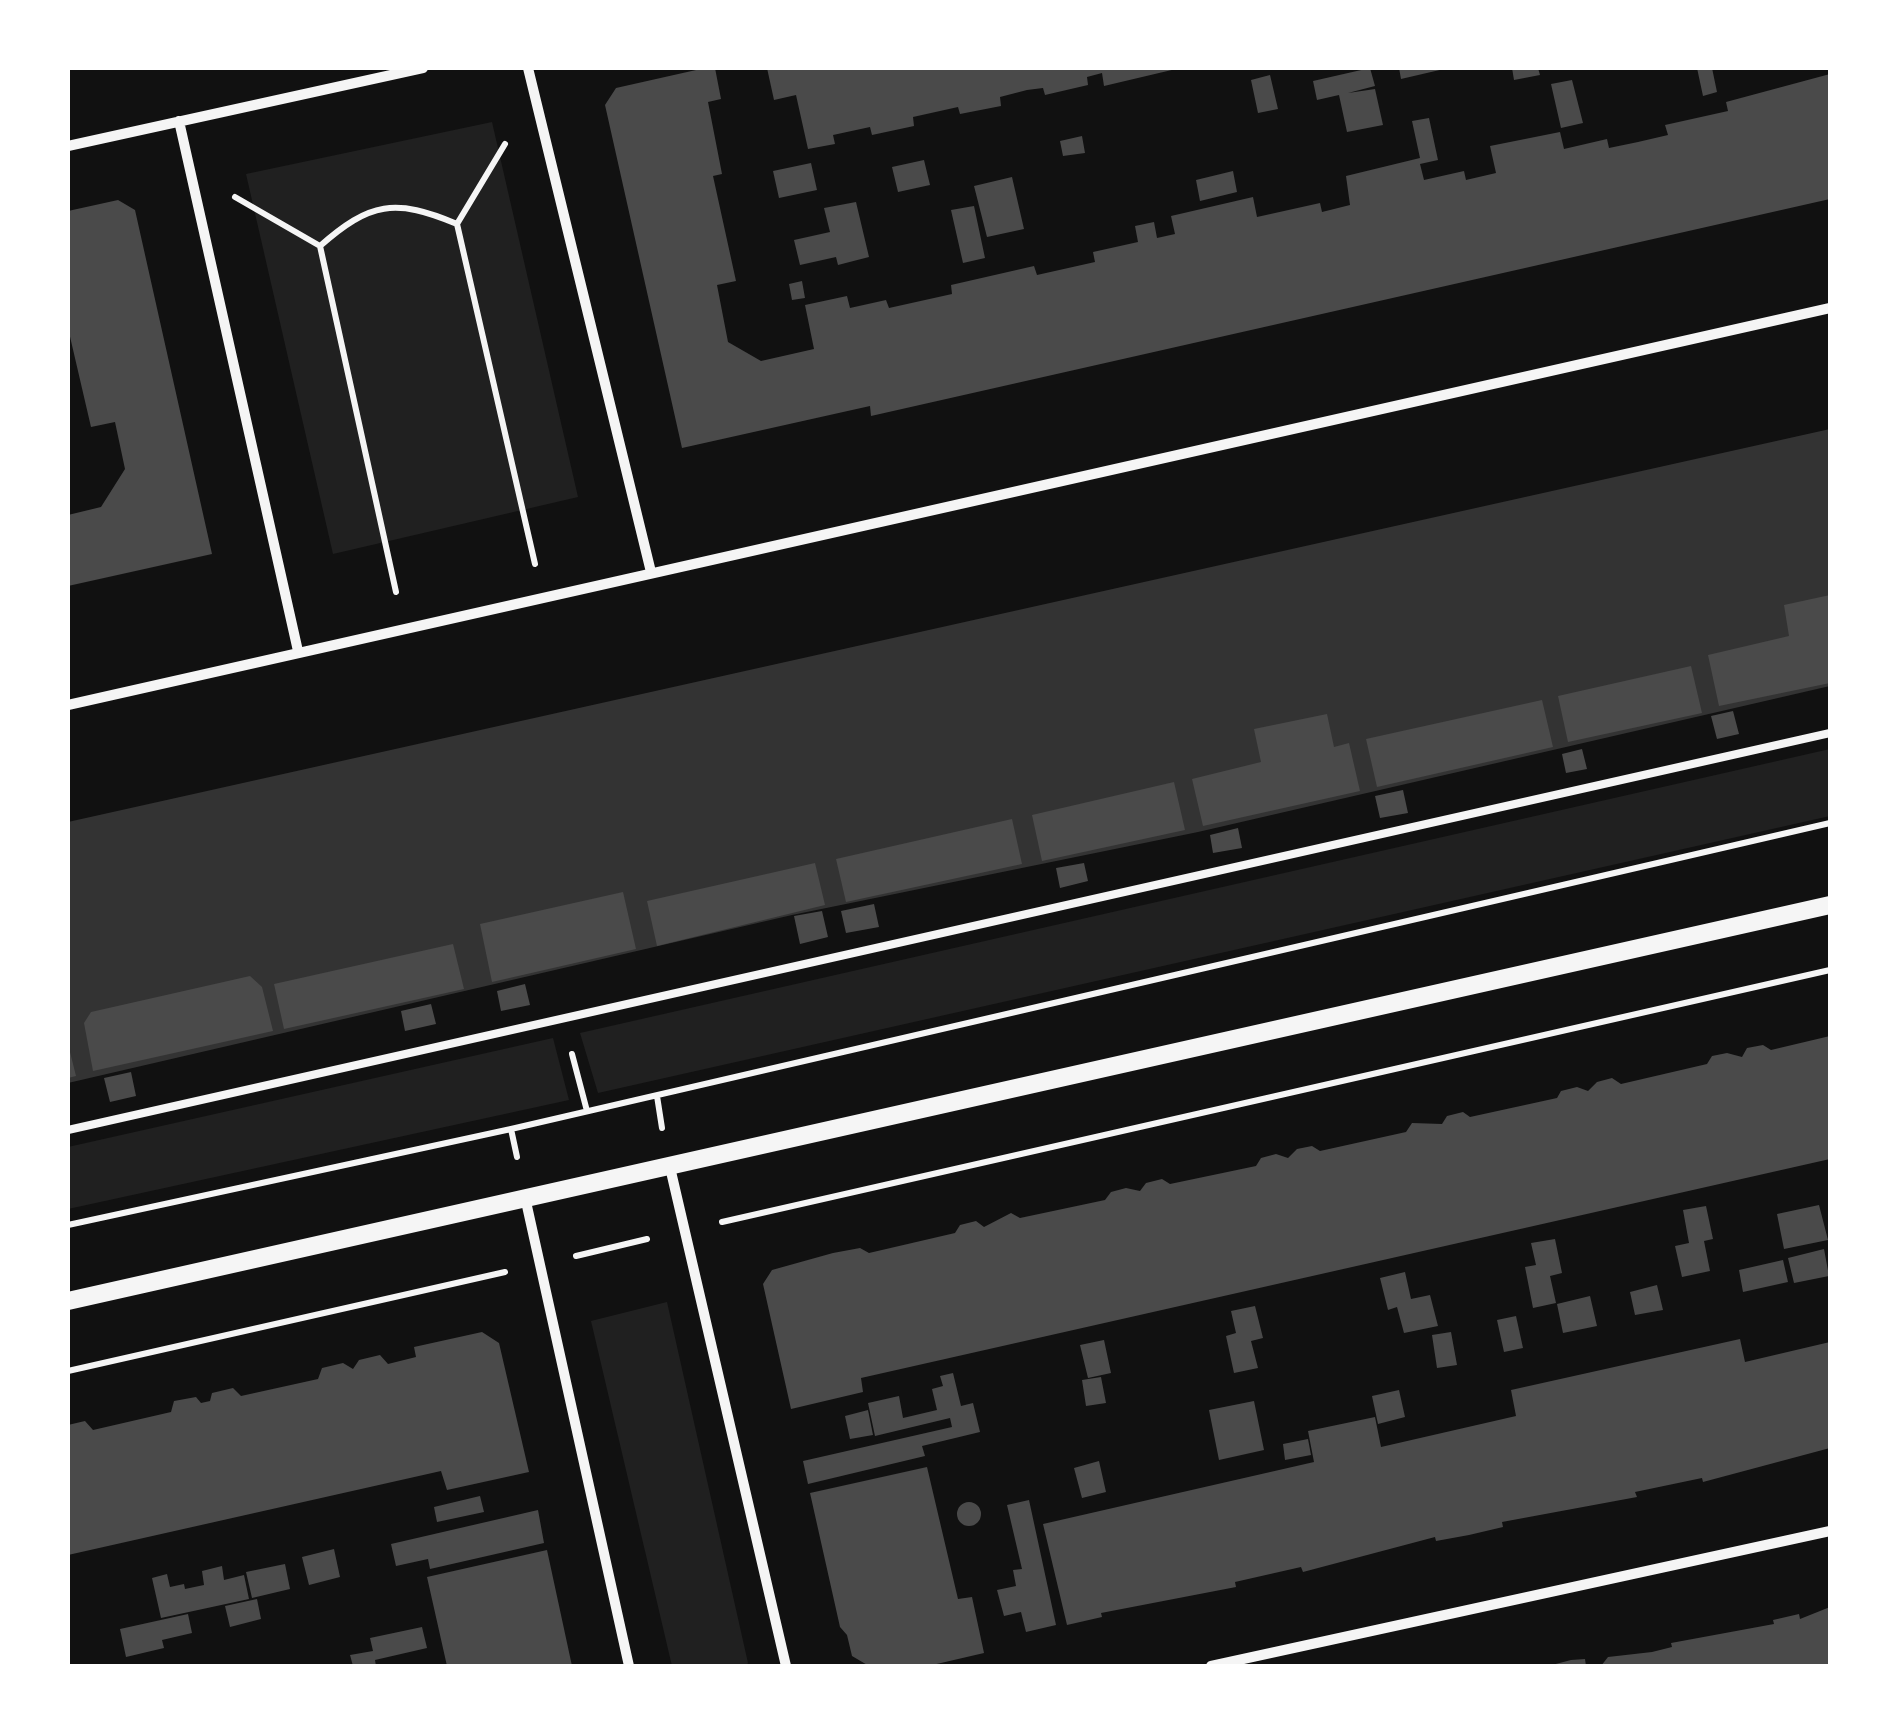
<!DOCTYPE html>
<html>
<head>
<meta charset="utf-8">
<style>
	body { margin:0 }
	#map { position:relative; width:1898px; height:1734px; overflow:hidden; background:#111; font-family:"DM Sans",sans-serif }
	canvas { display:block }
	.frame { position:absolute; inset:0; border:70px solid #fff; pointer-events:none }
</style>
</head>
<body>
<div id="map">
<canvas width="1898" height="1734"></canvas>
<div class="frame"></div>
</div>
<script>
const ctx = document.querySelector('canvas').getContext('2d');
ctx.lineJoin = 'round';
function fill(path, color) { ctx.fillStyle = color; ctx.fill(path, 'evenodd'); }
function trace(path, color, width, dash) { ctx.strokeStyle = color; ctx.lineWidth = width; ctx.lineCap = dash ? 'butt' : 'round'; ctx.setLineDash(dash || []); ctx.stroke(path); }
const green = new Path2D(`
	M492,122L578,497L333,554L246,174Z
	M1830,749V816L598,1093L580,1033Z
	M553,1038L569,1100L68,1209V1147Z
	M667,1302L748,1663L746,1666H672L591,1321Z`);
const water = new Path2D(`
	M1830,429V686L1198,832L792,915L68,1083V822Z`);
const building = new Path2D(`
	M705,68H715L721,99L708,102L722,174L713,176L736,281L717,285L728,342L761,361L814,349L805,305L847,296L850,308L886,300L889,308L952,294L951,285L1034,266L1037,275L1095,262L1093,252L1138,242L1135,226L1154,222L1157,238L1175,234L1171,216L1253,197L1257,217L1320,203L1322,212L1350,205L1346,176L1420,158L1412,121L1429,118L1438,160L1420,164L1424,180L1464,171L1466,180L1496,173L1490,146L1560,132L1564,149L1607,139L1609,148L1638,142L1668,135L1665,125L1728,111L1726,102L1830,74V199L871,416L870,406L682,448L605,105L616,88Z
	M767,68H1176V69L1104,86L1102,73L1087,77L1088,85L1045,95L1043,88L1027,90L1000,97L1001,106L960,114L958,107L913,117L914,126L872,135L870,127L833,135L835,144L808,149L796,95L774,100Z
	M1370,68L1375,86L1348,93L1375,89L1383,125L1347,132L1339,95L1317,100L1313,81Z
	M1399,68H1444V69L1401,79Z
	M1512,68H1538L1540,75L1514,80Z
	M1697,68H1712L1717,92L1703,96Z
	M1270,75L1278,109L1258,113L1251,80Z
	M1572,80L1583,123L1561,128L1551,84Z
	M1082,136L1085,153L1063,156L1060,141Z
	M924,160L930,185L898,192L892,167Z
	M811,163L817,190L779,198L773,171Z
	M1233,171L1237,192L1200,201L1196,180Z
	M1012,177L1024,229L987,237L974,186Z
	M118,200L135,210L212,554L68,586V515L101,507L125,469L115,422L91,427L68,328V211Z
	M856,202L869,257L838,265L836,257L800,265L794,240L830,232L824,208Z
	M974,206L985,258L963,263L951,210Z
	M802,281L805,298L792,300L789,284Z
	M1830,595V683L1719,706L1708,655L1789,636L1784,605Z
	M1691,666L1702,713L1568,742L1558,696Z
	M1542,700L1553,747L1377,787L1366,739Z
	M1733,711L1739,734L1717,739L1711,716Z
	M1327,714L1334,747L1349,743L1360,791L1203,826L1192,779L1261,762L1254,729Z
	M1582,749L1587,769L1566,773L1562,754Z
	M1174,782L1185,830L1042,861L1032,815Z
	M1403,790L1408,813L1380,818L1375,796Z
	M1012,819L1022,864L846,902L836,859Z
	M1238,828L1242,848L1213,853L1210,835Z
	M815,863L825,905L657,946L647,901Z
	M1084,863L1088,881L1060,888L1056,868Z
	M623,892L636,949L492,982L480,924Z
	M874,904L879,927L846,933L841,911Z
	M822,911L828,937L800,944L794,916Z
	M453,944L464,989L284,1029L274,984Z
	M250,976L262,987L273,1031L93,1071L84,1023L91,1012Z
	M525,984L530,1005L501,1011L497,991Z
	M431,1004L436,1024L405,1031L401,1011Z
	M1830,1036V1159L861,1378L863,1392L791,1409L763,1284L772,1270L833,1253L860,1248L869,1253L955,1233L960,1225L976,1221L984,1227L1011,1213L1020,1218L1105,1200L1111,1192L1126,1188L1140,1191L1146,1183L1162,1179L1170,1184L1256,1166L1261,1158L1276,1154L1288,1158L1297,1149L1312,1146L1320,1151L1406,1132L1412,1123L1442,1124L1447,1116L1463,1112L1470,1117L1557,1098L1561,1091L1577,1087L1588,1091L1597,1082L1612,1078L1621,1084L1707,1064L1712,1056L1727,1053L1742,1057L1747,1048L1763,1045L1771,1050Z
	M68,1044L76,1076L68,1078Z
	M131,1072L136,1096L110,1102L104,1078Z
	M1819,1205L1828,1240L1784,1249L1777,1214Z
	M1706,1206L1713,1239L1704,1241L1710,1271L1682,1277L1675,1246L1689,1243L1683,1210Z
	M1555,1239L1562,1273L1550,1276L1556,1303L1533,1308L1525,1267L1536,1265L1531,1243Z
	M1824,1249L1829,1276L1794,1283L1788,1258Z
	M1783,1260L1788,1282L1743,1292L1739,1270Z
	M1405,1272L1411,1299L1430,1295L1438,1326L1404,1333L1397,1307L1388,1310L1380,1278Z
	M1657,1285L1663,1310L1635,1315L1630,1292Z
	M1590,1296L1597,1326L1563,1333L1557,1304Z
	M1255,1306L1263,1338L1251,1341L1258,1368L1234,1373L1226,1336L1236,1333L1231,1311Z
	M1516,1316L1523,1348L1504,1352L1497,1320Z
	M482,1332L499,1343L529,1472L447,1490L441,1471L68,1555V1425L85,1421L93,1430L171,1412L174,1401L196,1397L201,1403L210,1401L212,1393L233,1388L241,1396L318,1379L322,1368L343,1363L353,1369L359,1360L380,1355L388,1364L416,1357L414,1347Z
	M1451,1332L1457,1365L1437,1368L1432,1335Z
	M1740,1339L1745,1362L1830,1342V1448L1703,1482L1702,1478L1635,1492L1637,1497L1502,1522L1503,1527L1469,1535L1436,1541L1435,1537L1303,1572L1301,1567L1235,1582L1236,1587L1101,1613L1102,1617L1067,1625L1043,1524L1314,1462L1308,1431L1375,1417L1381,1447L1516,1416L1511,1390Z
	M1104,1340L1111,1373L1088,1378L1080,1345Z
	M953,1373L961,1406L973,1403L980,1432L922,1446L925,1456L808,1484L803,1461L952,1427L950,1418L875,1436L868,1403L899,1396L903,1418L937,1410L932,1389L943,1386L940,1376Z
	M1101,1377L1106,1403L1086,1406L1082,1380Z
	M1399,1390L1405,1417L1378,1424L1372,1396Z
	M1254,1401L1264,1450L1219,1460L1209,1410Z
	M868,1410L873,1435L850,1439L845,1416Z
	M1308,1439L1311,1455L1285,1460L1283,1444Z
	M1099,1461L1106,1492L1082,1498L1074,1468Z
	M927,1467L958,1599L972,1597L984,1653L928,1666H869L852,1656L847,1635L840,1627L810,1493Z
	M480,1496L484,1512L437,1522L434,1507Z
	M1029,1500L1056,1625L1026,1632L1021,1612L1004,1616L997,1590L1016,1586L1013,1570L1022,1569L1007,1505Z
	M957 1514a12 12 0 1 1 24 0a12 12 0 1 1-24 0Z
	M538,1510L544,1543L430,1569L428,1559L396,1566L391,1544Z
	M334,1549L340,1577L309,1585L302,1557Z
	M547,1550L572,1666H447L427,1577Z
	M285,1564L290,1589L252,1598L246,1572Z
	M222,1566L224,1580L244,1575L249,1599L161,1618L152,1578L167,1574L170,1587L184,1584L185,1589L204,1585L202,1571Z
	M257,1599L261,1619L230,1627L225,1606Z
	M1830,1607V1666H1601L1608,1657L1652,1652L1672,1647L1671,1643L1774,1624L1773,1620L1799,1614L1800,1619Z
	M188,1614L192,1633L162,1640L164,1648L126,1657L120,1629Z
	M422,1627L427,1648L375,1660L376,1666H353L350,1655L373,1651L370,1638Z
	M1585,1659L1586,1666H1548L1571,1660Z`);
const path = new Path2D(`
	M505,144L457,224L535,564
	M235,197L320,246L396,592
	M320,246C370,202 395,198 457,224
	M572,1054L587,1111
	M657,1096L662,1128
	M511,1129L517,1157
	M722,1222L1830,970
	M68,1225L511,1129L1830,823
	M576,1256L647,1239
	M68,1371L505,1272`);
const service = new Path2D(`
	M68,1130L1830,733`);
const minor = new Path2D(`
	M528,68L651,572
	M179,121L298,651
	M68,146L423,68
	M68,705L1830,308
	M669,1163L786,1666
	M525,1197L629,1666
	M1211,1666L1830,1531`);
const tertiary = new Path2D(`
	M68,1301L1830,905`);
fill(green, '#202020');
fill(water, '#333');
fill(building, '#4a4a4a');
trace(path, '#f5f5f5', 6);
trace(service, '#f5f5f5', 8);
trace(minor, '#f5f5f5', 10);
trace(tertiary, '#f5f5f5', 18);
</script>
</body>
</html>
